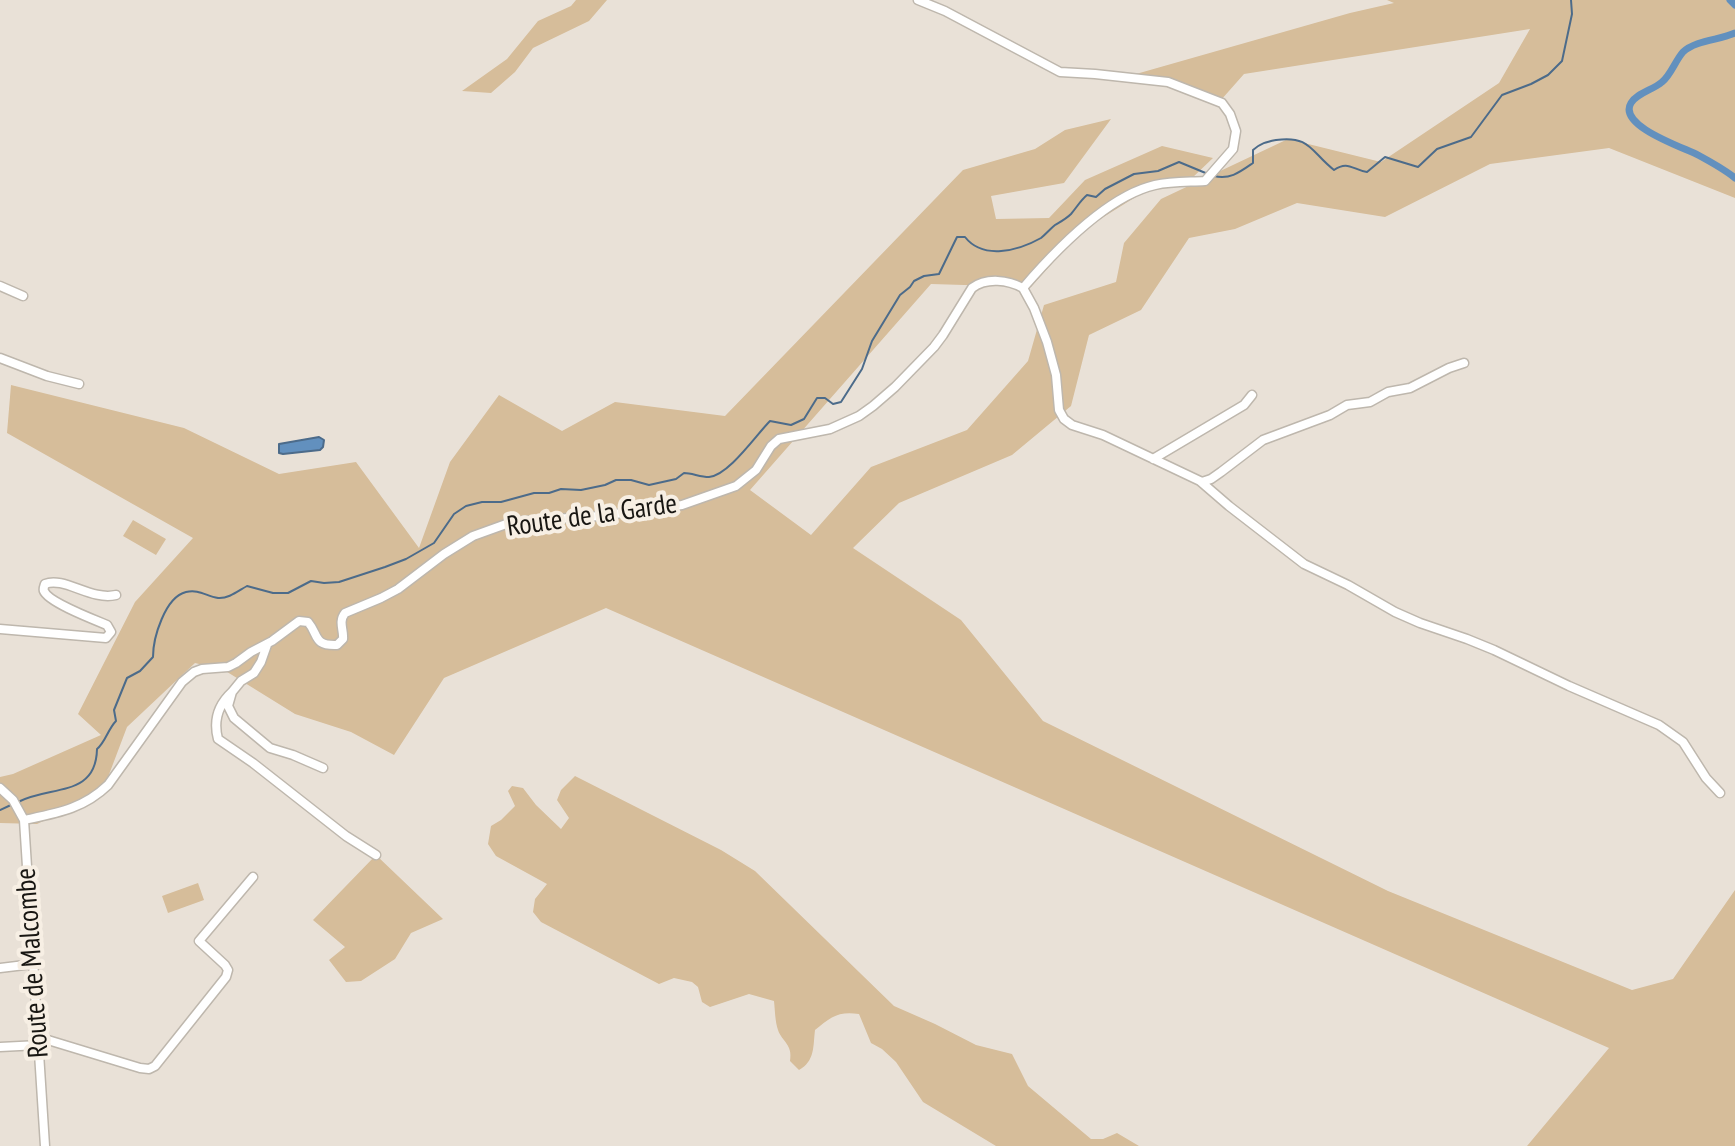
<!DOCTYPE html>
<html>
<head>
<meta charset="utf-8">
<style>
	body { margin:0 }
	canvas { display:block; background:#e9e1d7 }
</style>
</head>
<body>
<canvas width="1735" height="1146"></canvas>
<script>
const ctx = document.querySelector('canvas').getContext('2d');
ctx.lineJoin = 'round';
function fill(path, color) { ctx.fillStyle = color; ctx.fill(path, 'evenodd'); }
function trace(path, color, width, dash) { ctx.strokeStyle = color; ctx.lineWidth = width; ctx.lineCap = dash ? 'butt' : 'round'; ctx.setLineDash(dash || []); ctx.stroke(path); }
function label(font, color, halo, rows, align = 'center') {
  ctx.font = font + ' "PT Sans Narrow",sans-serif'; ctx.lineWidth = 8; ctx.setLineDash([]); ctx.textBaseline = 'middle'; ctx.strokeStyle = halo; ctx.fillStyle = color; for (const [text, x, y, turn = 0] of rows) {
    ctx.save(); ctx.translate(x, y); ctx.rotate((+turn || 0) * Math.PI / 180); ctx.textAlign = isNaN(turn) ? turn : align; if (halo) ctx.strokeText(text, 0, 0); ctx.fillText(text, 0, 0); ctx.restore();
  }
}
const green = new Path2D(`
	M576,0H607L589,21L533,48L515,72L491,93L462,91L507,59L538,21L571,6Z
	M1387,0H1735V198L1609,148L1490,164L1385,217L1297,203L1235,229L1189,238L1141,310L1089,335L1071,406L1012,455L899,503L853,548L961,620L1043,721L1388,891L1632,990L1673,979L1735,890V1146H1527L1609,1048L606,608L444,678L394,755L351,732L295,714L224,670L195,663L127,727L102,793L37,824L0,823V777L13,774L101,735L78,714L135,602L193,538L7,433L11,385L184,428L279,474L356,462L419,548L450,462L499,395L562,431L615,402L725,416L963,170L1035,149L1065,130L1111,119L1064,183L991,196L996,219L1049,218L1085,180L1162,146L1213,158L1191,179L1142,193L1081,231L1031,287L931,284L750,490L811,535L871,467L967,430L1028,361L1044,305L1116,282L1124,243L1161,199L1288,139L1381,162L1499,83L1530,29L1244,74L1221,100L1129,76L1350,13L1394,3Z
	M133,520L166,539L156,555L123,536Z
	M575,776L721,850L755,871L894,1006L935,1024L976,1045L1012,1054L1028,1086L1091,1139H1103L1117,1133L1139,1146H996L923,1102L896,1062L882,1049L871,1043L859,1014C838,1011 831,1017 815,1030C813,1047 815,1061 799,1070L790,1061C793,1044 782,1042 778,1030C775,1021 775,1010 774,1001L749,994L710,1007L702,1002L698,987L692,982L674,978L659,984L541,922L533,912L535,899L547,884L496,856L488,844L491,826L501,820L515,806L508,791L512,786L523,788L536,805L561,829L569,818L557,800L561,790Z
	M376,855L443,919L411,933L395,959L361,981L346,982L329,960L345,947L313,920Z
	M198,883L204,900L168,913L162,896Z`);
const water = new Path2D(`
	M319,437L324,440L323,447L320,450L283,454L279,453V444Z`);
const stream = new Path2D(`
	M1214,176C1230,180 1240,172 1253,163V150C1261,143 1266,142 1276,140C1310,135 1311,152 1334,170C1348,160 1353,170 1367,172L1385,157L1418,167L1437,149L1471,137L1502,95L1531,84L1548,75L1562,61L1572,14L1571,0
	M18,802C50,785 96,798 97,749C105,743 108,729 116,721L114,710L127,678L140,671L153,657C153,638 165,597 186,592C199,589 206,596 218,598C228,599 238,591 247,586L273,593H288L311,581L324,583L339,582L385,567L406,559L434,543L454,514L466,506L482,502H501L534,493H549L561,489L581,490L605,485L616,480H631L649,485L676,479L684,473C692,473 700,477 709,477C729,475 756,435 770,421L791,425L804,419L817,398H825L833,404L841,402L862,369L872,341L900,295L910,287L914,281L924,276L939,274L957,237H965C983,260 1018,251 1041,238C1046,234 1050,229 1055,225C1060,222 1066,219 1071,214C1077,207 1080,201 1087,195L1096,197L1105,189L1134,174L1158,171L1179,162L1208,174
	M0,810L13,804`);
const canal = new Path2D(`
	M1730,0L1735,5
	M1735,33C1720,40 1696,40 1683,52C1675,61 1671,75 1662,82C1653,90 1637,93 1631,103C1617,126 1685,148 1698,155C1711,162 1724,169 1735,178`);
const minor = new Path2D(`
	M918,0L945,11L1060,72L1095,74L1168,82L1222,103L1230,114L1236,131L1233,149L1205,181C1188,182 1172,181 1155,185C1107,196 1054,252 1023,288
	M0,286L23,296
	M1023,288L1034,308L1047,342L1056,375L1059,410L1064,419L1072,425L1103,435L1200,481L1229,506L1304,564L1348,585L1395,612L1420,623L1467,639L1494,650L1569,686L1659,725L1683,742L1706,778L1720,793
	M0,358L47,376L79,384
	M1153,459L1244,405L1252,395
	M1202,482L1211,479L1221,472L1263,440L1330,415L1347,405L1370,402L1388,392L1410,388L1449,368L1464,363
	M0,629L106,638L111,632L107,625C95,620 48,602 44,591C43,589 44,587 45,584C64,576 91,601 116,595
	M267,645L261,662L254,673L241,681L232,692L228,706L234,718L270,748L293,755L323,768
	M232,692C218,705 213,720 218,739L253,763L346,836L376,855
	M0,788L13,800L24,820L45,1146
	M24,820C57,813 83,809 108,785L182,682L194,672L202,669L228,667L236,663L251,652L272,641L299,621L308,622C319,635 313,646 337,645L343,639C344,630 338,622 345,613L381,598L398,589L444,554L473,536L509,523L523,521L600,516L682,505L736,486L756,470L771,446L779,439L830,429L859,416L873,406L895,387L934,347L943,335L972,288C987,277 1008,280 1023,288
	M0,968L33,964
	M38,1037L140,1068L149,1069L155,1066L226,977L228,970L225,965L199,941L253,877
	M0,1047L39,1045`);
const streetNames = [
	["Route de la Garde",592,516,-8],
	["Route de Malcombe",33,963,-94]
];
fill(green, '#d6bd9a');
fill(water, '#6290be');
trace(water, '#4c6b8a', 2);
trace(stream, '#4c6b8a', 2);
trace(canal, '#6290be', 7);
trace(minor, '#beb7ad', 11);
trace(minor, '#fff', 8);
label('28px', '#181612', '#f7efe4', streetNames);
</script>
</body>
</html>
